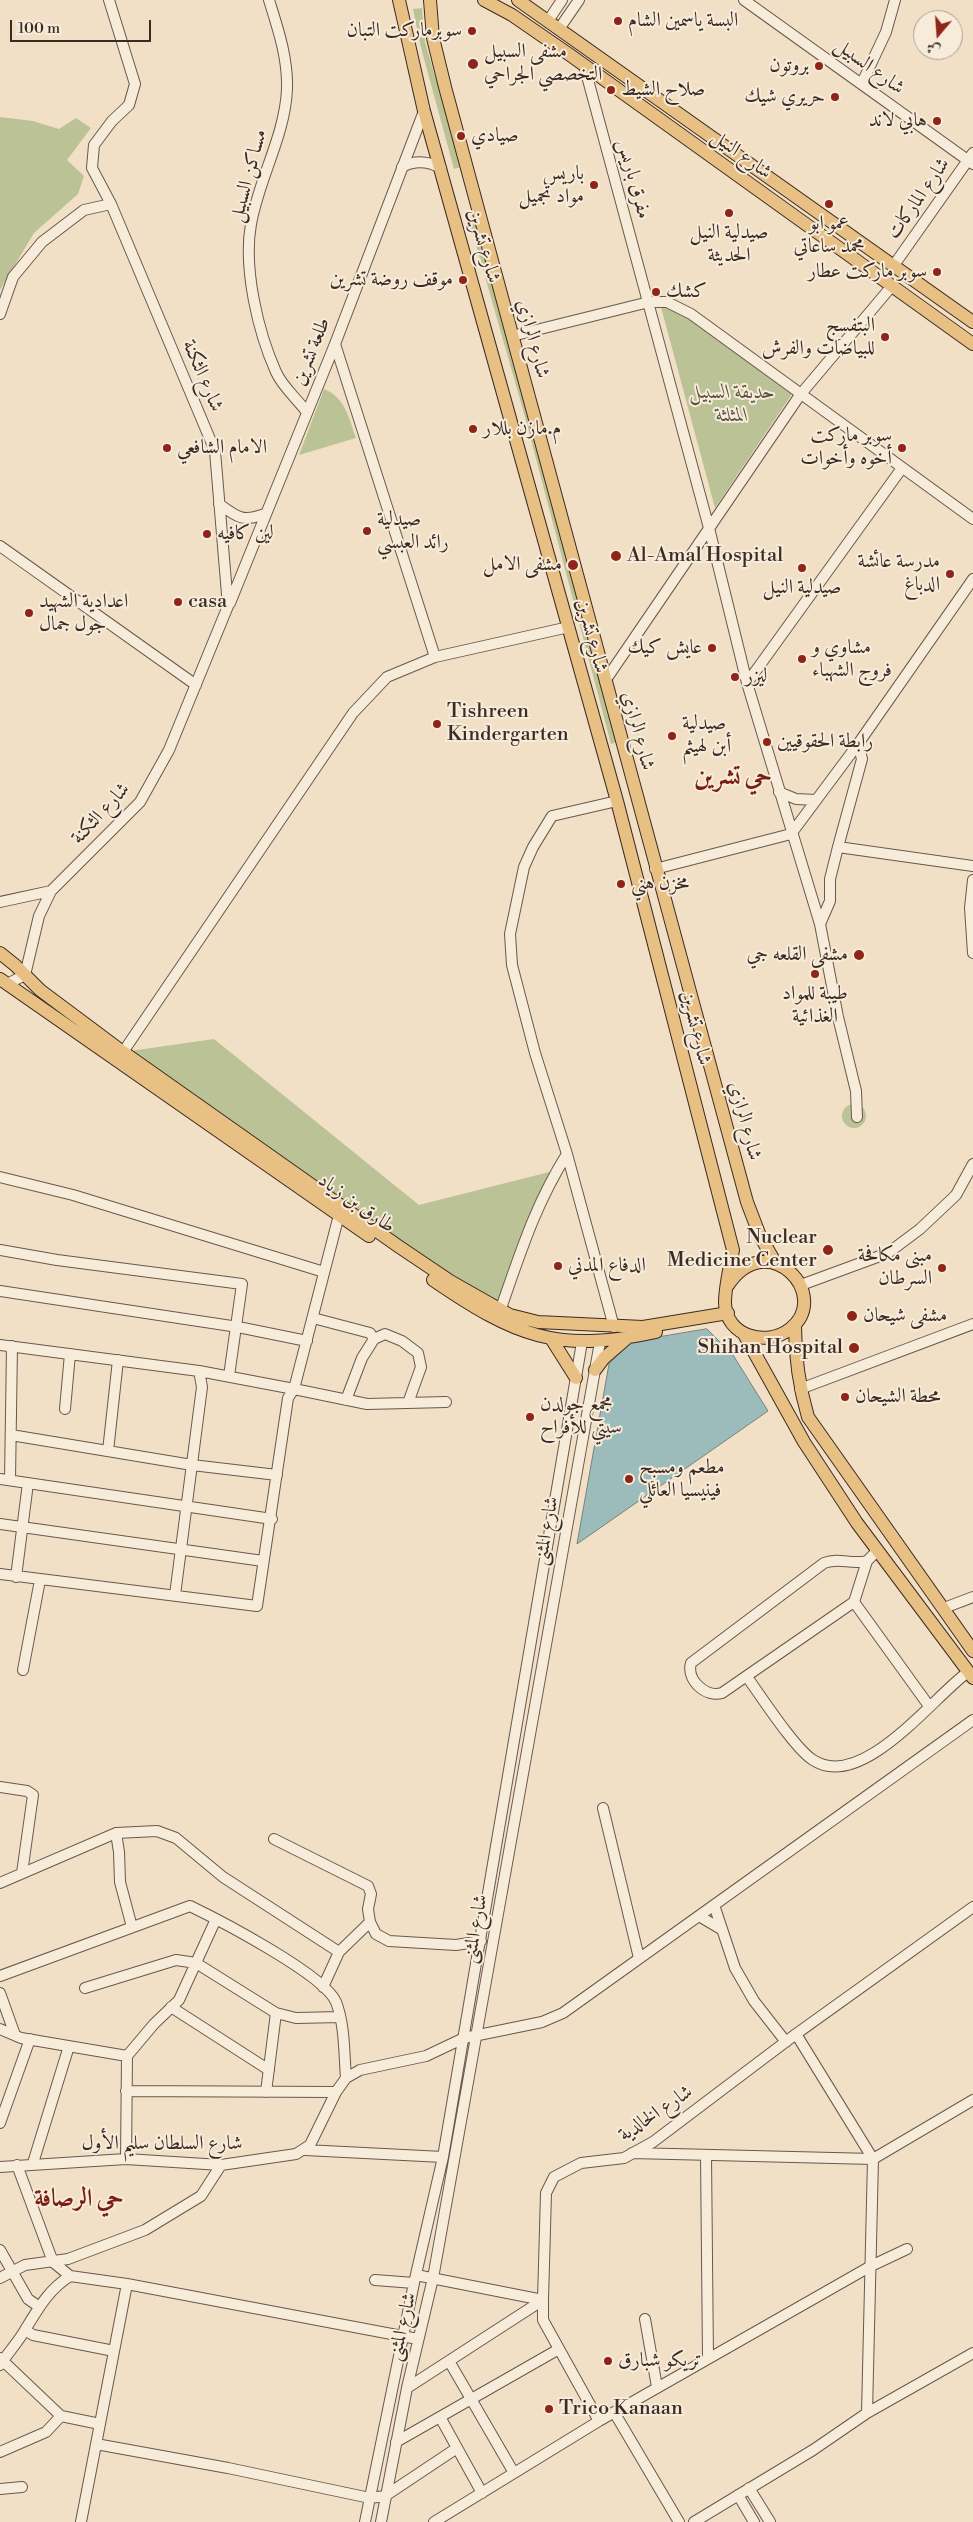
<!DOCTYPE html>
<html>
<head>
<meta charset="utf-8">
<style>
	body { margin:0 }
	#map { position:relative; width:973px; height:2522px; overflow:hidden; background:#f2e0c6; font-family:"Libre Bodoni",Amiri,serif }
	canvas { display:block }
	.north { position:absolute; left:913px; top:10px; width:50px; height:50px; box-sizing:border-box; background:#f7ebda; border:1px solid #ac9e91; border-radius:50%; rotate:198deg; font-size:14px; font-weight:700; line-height:20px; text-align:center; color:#3b2b24 }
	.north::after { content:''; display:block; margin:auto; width:18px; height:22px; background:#8f2418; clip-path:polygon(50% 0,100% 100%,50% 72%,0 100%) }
	.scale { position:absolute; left:10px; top:20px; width:141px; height:22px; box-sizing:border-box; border:2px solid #3b2b24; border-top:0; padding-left:6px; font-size:15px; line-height:18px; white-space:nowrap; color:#3b2b24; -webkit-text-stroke:4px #f7ebda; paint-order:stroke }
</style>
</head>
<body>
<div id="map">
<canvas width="973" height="2522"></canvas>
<div class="north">ش</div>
<div class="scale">100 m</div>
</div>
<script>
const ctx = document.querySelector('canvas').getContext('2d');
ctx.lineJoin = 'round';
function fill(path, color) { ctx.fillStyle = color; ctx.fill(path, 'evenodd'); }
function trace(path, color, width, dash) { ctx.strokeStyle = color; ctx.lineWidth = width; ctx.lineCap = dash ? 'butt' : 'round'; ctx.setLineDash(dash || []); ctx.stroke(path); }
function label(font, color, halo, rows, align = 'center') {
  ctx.font = font + ' "Libre Bodoni",Amiri,serif'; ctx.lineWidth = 4; ctx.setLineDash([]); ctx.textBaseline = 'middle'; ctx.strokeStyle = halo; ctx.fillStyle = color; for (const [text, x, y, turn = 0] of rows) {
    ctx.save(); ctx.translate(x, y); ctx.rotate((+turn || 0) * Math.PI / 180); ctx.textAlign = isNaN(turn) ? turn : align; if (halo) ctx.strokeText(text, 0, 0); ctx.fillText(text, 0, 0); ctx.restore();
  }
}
const green = new Path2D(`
	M422,8L425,42L461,167L454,169L420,44L413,9Z
	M0,117L33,121L59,129L76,118L91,128L67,160L84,176L78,194L34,233L0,290Z
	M475,222L617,742L611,744L525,417L470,224Z
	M658,296L792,394L715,508Z
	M324,389C345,397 349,418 356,438L299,455Z
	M214,1039L419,1205L561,1169L500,1311L123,1052Z
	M842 1116a12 12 0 1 1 24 0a12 12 0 1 1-24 0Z`);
const water = new Path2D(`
	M707,1329L733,1355L768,1411L577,1544L609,1364L630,1342Z`);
const minor = new Path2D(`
	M269,0C278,29 288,58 287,89C285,136 259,178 251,224C243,268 258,332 276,372C282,386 297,399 306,411
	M744,0L973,164
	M548,21L562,0
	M559,29L579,0
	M584,65L709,528L747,683L820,924L838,1017L856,1091L857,1117
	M862,83L886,32L895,0
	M402,167C415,160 428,161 441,168
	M894,265L973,153
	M0,314L13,277L42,242L84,210L111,204
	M512,336L649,302H667L691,314L973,519
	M335,344L435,657
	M219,504C238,518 243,522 265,514
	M0,546L196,685
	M230,603L335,344L424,111
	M605,681L800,395L891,287
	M747,683L902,468
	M779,792L796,799L816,800
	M838,847L973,866
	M655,869L791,834L858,744L973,579
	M973,880L970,908L973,953
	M0,902L51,891
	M820,924L830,901V879L838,847L862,759L858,744
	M7,984L25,975L39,916L51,891L140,802L169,750L228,606L215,451L111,204L92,168L94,145L112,121L129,105L135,84L109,0
	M123,1052L353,713L387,677L435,657L569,627
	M567,1154L614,1327
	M0,1177L73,1195L324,1272
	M339,1215L294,1389L367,1404L446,1402
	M0,1250L57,1260L242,1284L229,1376
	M801,1285L888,1253L920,1229L956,1195L973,1164
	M0,1291L238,1327L307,1341
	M500,1311C520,1254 535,1205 567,1154L535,1053L512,965L510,934L524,867L533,847L552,816L617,801
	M313,1318L370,1333L374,1339
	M0,1345L199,1371L202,1387L175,1595
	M800,1389L973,1324
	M346,1400L362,1358L374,1339L385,1334L402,1341L418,1353L421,1367L408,1403
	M65,1409L70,1354
	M11,1435L192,1465L277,1475
	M108,1451L118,1360
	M0,1479L272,1519
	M10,1480L12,1346
	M0,1524L263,1561
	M867,1561C850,1565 840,1557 824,1563L691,1663C686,1680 706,1698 722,1693L848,1606L854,1602L867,1561L877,1551
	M0,1574L257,1606L288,1398L294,1389L199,1371
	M16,1577L28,1483
	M854,1602L929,1706
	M944,1608L973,1597
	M23,1670L40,1580
	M747,1677C761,1696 795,1749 813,1760C862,1792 933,1697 968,1672
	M0,1787L27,1791L33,1795L22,1873
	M603,1808L639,1958
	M116,1833L119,1852L120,1882L132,1927
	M274,1839L368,1886L371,1894L368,1909L370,1922L376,1934L389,1941L456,1945L481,1941
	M0,1883L116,1833L157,1831L176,1838L223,1877L339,1952
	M714,1905L735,1968L754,2001L786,2042
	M699,1916L721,1929
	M0,1976L190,1906C219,1920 325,1975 336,2002C345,2025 344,2054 346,2078
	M323,1987L339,1952L370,1922
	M85,1988L176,1960L196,1963L276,2013L296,2018L340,2017
	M0,1993L15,2035
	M171,2007L269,2070
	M0,2029L21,2038L127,2056L126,2159
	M796,2034L873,2159L867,2413
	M127,2056L154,2024L179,2000L216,1919
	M126,2091L336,2092
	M266,2092L276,2013
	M0,2123L30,2039
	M305,2150L443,2157
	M632,2153L873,2159L973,2100
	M706,2155L708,2359
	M33,2163L69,2046
	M17,2165L53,2262L70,2276
	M0,2167L126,2159L221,2165L296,2154L310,2145L336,2092L346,2078L360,2070L426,2056L464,2038L542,2022L563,2013L973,1720
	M0,2250L28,2299L38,2306
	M416,2275L543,2300L546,2193L554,2177L581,2163L624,2158L653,2142L796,2034L973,1907
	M0,2278L25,2265L68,2259L145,2230L201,2196L221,2165
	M375,2280L414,2283
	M543,2300V2320L599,2421
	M645,2319L657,2387
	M25,2330L33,2335L114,2351
	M0,2358L61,2416L100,2424
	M449,2361L514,2473
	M0,2365C8,2353 18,2342 25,2330C38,2309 48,2290 70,2276L127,2284L418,2339
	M407,2388L543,2300
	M614,2412L679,2522
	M440,2417L482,2493
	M396,2442L559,2349
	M96,2444L228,2468L370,2498L385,2496L457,2448
	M0,2452L46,2432L61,2416
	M749,2488L770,2522
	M0,2489L22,2487
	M738,2495L754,2522
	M81,2522L127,2284
	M365,2522L414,2283L443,2157L582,1342
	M381,2522L407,2388L433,2278L600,1342
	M434,2522L599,2421L871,2266L907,2249
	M694,2522L813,2450L867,2413L973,2353`);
const major = new Path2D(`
	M399,0L424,111L617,801L733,1250C730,1267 725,1286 725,1303C726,1337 767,1347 790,1329C833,1296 768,1225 728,1285
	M430,0L433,38L445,87L747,1202L760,1236L775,1262
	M484,0L512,15L570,55L973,344
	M518,0L973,322
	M0,953L15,965L40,990L123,1052L398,1246L450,1281L510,1315L538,1322L643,1327L728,1313
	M0,979L369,1236
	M433,1280C515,1336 557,1354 656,1332
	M795,1326C795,1358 799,1386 808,1417L973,1651
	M744,1334L804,1442L857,1523L973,1678
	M552,1340L576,1378
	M595,1370L604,1358L626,1339`);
const markers = [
	[618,21,5,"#8f2418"],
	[472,31,5,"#8f2418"],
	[473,64,6,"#8f2418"],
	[819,66,5,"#8f2418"],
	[611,90,5,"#8f2418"],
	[835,97,5,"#8f2418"],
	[937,121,5,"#8f2418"],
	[461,136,5,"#8f2418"],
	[594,185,5,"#8f2418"],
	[829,204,5,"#8f2418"],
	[729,213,5,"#8f2418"],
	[937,272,5,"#8f2418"],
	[463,280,5,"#8f2418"],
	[656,292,5,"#8f2418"],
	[885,337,5,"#8f2418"],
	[473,429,5,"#8f2418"],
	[167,448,5,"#8f2418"],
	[902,448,5,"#8f2418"],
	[367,531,5,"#8f2418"],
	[207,534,5,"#8f2418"],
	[616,556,6,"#8f2418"],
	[573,565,6,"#8f2418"],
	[802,568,5,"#8f2418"],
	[950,574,5,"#8f2418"],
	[178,602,5,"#8f2418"],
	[29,613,5,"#8f2418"],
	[712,648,5,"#8f2418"],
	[802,659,5,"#8f2418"],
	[735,677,5,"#8f2418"],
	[437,724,5,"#8f2418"],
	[672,736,5,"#8f2418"],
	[767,742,5,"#8f2418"],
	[621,884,5,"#8f2418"],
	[859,955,6,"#8f2418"],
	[815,974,5,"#8f2418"],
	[828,1250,6,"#8f2418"],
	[558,1266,5,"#8f2418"],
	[942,1268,5,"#8f2418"],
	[852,1316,6,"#8f2418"],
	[854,1348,6,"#8f2418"],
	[845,1397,5,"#8f2418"],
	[530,1417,5,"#8f2418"],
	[629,1479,5,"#8f2418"],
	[608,2361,5,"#8f2418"],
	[549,2409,5,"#8f2418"]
];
const poiNames = [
	["البسة ياسمين الشام",628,21],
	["سوبرماركت التبان",462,31,"right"],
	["مشفى السبيل",484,52],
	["التخصصي الجراحي",484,75],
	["بروتون",809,66,"right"],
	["صلاح الشيط",621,90],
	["حريري شيك",825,97,"right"],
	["هابي لاند",927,121,"right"],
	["صيادي",471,136],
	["باريس",584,174,"right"],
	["مواد تجميل",584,197,"right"],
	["عمو ابو",829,224,"center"],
	["محمد ساعاتي",829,247,"center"],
	["صيدلية النيل",729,233,"center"],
	["الحديثة",729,256,"center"],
	["سوبر ماركت عطار",927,272,"right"],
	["موقف روضة تشرين",453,280,"right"],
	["كشك",666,292],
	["البتفسج",875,326,"right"],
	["للبياضات والفرش",875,349,"right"],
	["م.مازن بللار",483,429],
	["سوبر ماركت",892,436,"right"],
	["أخوه وأخوات",892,459,"right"],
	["الامام الشافعي",177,448],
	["صيدلية",377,520],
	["رائد العبسي",377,543],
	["لين كافيه",217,534],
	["Al-Amal Hospital",627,556],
	["مدرسة عائشة",940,562,"right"],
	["الدباغ",940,585,"right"],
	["مشفى الامل",562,565,"right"],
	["صيدلية النيل",802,588,"center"],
	["اعدادية الشهيد",39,602],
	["جول جمال",39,625],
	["casa",188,602],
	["عايش كيك",702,648,"right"],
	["مشاوي و",812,648],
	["فروج الشهباء",812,671],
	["ليزر",745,677],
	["Tishreen",447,712],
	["Kindergarten",447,735],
	["صيدلية",682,724],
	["أبن لهيثم",682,747],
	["رابطة الحقوقيين",777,742],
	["مخزن هني",631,884],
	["مشفى القلعه جي",848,955,"right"],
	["طيبة للمواد",815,994,"center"],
	["الغذائية",815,1017,"center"],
	["Nuclear",817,1238,"right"],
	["Medicine Center",817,1261,"right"],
	["مبنى مكافحة",932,1256,"right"],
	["السرطان",932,1279,"right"],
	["الدفاع المدني",568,1266],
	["مشفى شيحان",863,1316],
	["Shihan Hospital",843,1348,"right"],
	["محطة الشيحان",855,1397],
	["مجمع جولدن",540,1405],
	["سيتي للأفراح",540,1428],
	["مطعم ومسبح",639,1468],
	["فينيسيا العائلي",639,1491],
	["تريكو شبارق",618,2361],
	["Trico Kanaan",559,2409]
];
const streetNames = [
	["شارع السبيل",869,67,36],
	["شارع النيل",741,155,36],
	["مساكن السبيل",249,176,-75],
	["مفرق باريس",633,179,75],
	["شارع الماركات",919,199,-55],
	["شارع تشرين",483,246,74],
	["شارع الرازي",532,339,75],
	["طلعة تشرين",312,352,-68],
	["شارع الثكنة",202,376,67],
	["شارع تشرين",591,636,75],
	["شارع الرازي",637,731,75],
	["شارع الثكنة",101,814,-47],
	["شارع تشرين",695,1028,76],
	["شارع الرازي",744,1121,75],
	["طارق بن زياد",356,1204,35],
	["شارع المثنى",547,1531,-80],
	["شارع المثنى",476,1929,-80],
	["شارع الخالدية",656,2114,-34],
	["شارع السلطان سليم الأول",162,2144],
	["شارع المثنى",403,2327,-77]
];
const parkNames = [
	["حديقة السبيل",732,393],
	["المثلثة",732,416]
];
const districtNames = [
	["حي تشرين",733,778],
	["حي الرصافة",79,2200]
];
fill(green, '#bac296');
fill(water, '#9cbcbb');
trace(water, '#75827f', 1);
trace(minor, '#69584c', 12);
trace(major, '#3b2b24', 14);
trace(minor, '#f7ebda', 10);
trace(major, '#e9c083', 12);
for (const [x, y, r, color] of markers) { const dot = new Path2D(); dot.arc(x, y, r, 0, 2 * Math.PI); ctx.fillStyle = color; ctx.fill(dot); trace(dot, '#f7ebda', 2); }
label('20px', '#3b2b24', '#f7ebda', poiNames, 'left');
label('20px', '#3b2b24', '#f7ebda', streetNames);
label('italic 20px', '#5b5140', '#f7ebda', parkNames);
label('bold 25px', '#7a1f14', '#f7ebda', districtNames);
</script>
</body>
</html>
